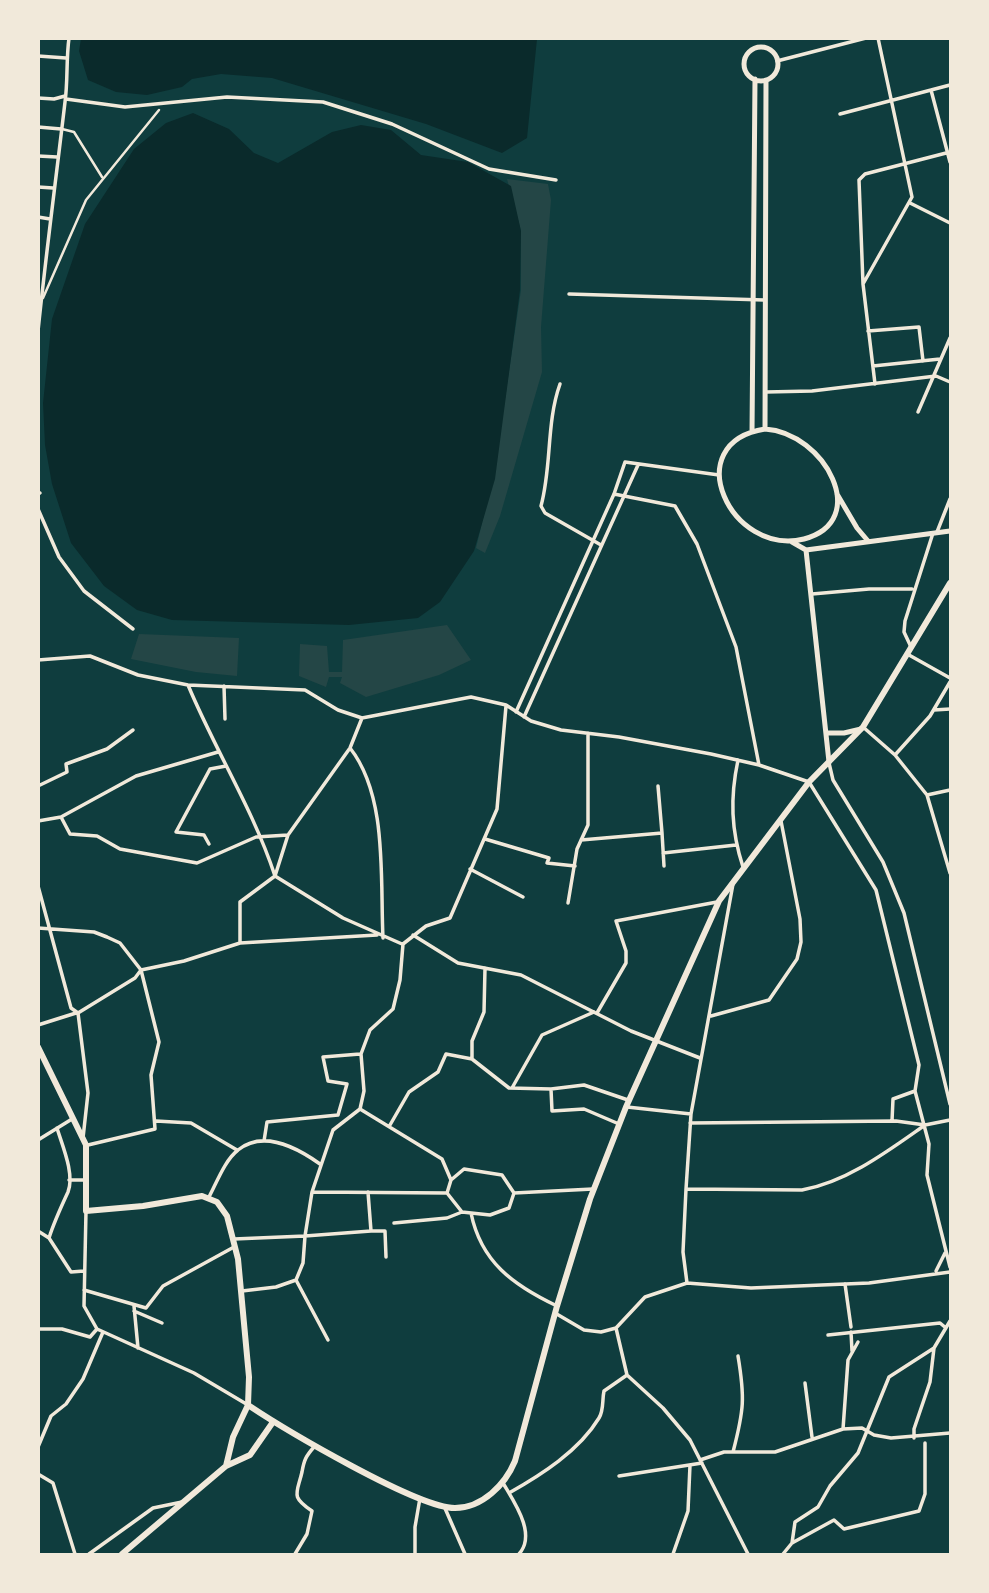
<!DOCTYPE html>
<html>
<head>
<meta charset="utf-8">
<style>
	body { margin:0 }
	#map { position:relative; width:989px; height:1593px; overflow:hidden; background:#0f3d3e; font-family:Cabin,sans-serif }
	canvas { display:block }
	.frame { position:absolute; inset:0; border:40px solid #f1e9da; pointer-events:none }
</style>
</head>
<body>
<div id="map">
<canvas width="989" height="1593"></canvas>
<div class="frame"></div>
</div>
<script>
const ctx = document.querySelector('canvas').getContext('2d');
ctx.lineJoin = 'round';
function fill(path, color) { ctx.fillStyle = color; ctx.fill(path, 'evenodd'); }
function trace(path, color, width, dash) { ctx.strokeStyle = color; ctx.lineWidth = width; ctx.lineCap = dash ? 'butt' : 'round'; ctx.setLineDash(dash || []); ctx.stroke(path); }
const green = new Path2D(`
	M507,179L548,184L551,200L541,327L542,372L500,516L485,553L476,548L494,473L521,290V231Z
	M447,625L471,660L439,675L366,697L340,683L342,677H329L326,687L299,676L300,644L327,646L329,672H342L343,640Z
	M139,634L239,638L237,676L196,672L131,659Z`);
const water = new Path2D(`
	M81,39H537L527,138L502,153L426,124L272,78L221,74L192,79L182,87L147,95L116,92L88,80L79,51Z
	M193,113L229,129L254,153L278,163L332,132L361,125L391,130L421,155L468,162L511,186L521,231L520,290L495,479L474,551L440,602L418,618L349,625L172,620L137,610L104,586L71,543L52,484L45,445L43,403L52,319L85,224L134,149L166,123Z`);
const pedestrian = new Path2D(`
	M62,129L74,132L102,177
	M43,298L86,200L159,110`);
const minor = new Path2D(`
	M38,56L66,58
	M777,61L866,38
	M931,90L950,162
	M38,98L54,99L65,96
	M66,99L125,107L227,97L323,102L392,124L489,169L556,180
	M840,114L950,85
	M38,127L61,129
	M38,156L57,157
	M38,187L53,188
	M910,203L950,223
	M38,217L50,219
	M863,284L912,197L878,38
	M569,294L764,300
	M38,331C46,254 56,179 65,102C68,81 66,60 69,38
	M868,331L919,327L923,361
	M873,366L940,359
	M560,384C546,423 552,466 541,506L545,513L601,545
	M875,384L863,284L859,180L865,174L950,152
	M766,392L812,391L936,376L950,382
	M918,412L950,338
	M38,494L40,493
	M614,494L675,506L697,544L736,647L759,765
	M38,509L59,557L84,591L133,629
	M937,532L950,499
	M812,594L869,589H912
	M911,647L904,632L905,621L933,533
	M909,655L950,678
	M38,660L90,656L138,675L188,685L305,690L338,710L362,718L471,697L506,705L531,721L561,730L619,737L711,754L759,765L809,782L876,890L919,1065L915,1091L929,1144L927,1175L950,1267
	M188,685C215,750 253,809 275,876L240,902V943
	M224,686L225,719
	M934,710L950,709
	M516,712L614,494L625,462L719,475
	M524,717L638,465
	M362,718L350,748L288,835L275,876L343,918L402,944
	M863,727L895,755L927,795L950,873
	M350,748C388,796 380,879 383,938
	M895,755L930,716L950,682
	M738,760C730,798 731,830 743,867
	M829,763L833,780L883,862L904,913L950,1104
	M38,786L67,772L66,764L107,749L133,730
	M658,786L662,833
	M927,795L950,790
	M61,817L70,834L97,836L120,849L197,863L256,837L288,835
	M38,821L61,817L136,776L218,752
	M485,839L549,858L547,863L575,866
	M581,840L662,833L664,866
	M209,844L204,835L176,832L210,769L226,766
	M663,853L736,845
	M470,869L523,897
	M733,884L691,1114L686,1189L802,1190C847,1182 888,1151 925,1125
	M38,886L71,1008L78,1013
	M568,903L577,849L588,825V733
	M38,928L94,932L107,937L120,943L141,970L159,1042L151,1075L155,1129L88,1145
	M413,935L458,963L521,975L631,1031L700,1058
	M485,968L484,1012L472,1041V1059L509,1088L551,1089
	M597,1013L626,963V951L616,921L717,902
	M711,1016L769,1000L797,959L801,942L800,919L781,821
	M38,1025L76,1013
	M512,1088L542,1035L594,1012
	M627,1107L691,1114
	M360,1109L442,1159L451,1180
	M156,1121L191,1123L237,1150
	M892,1121L893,1099L915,1091
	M690,1123L896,1121L925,1125L950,1120
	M619,1124L584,1109L552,1111L551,1089L584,1085L628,1100
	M390,1125L409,1092L438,1072L446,1054L472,1059
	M83,1138L88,1093L78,1013L135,978L141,970L184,961L240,943L377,935
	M38,1140L72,1119
	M264,1141L267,1122L338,1115L347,1084L328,1081L323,1057L360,1054
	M69,1180H86
	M686,1189L683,1252L687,1283
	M312,1192L447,1193L462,1212L490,1215L509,1208L514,1193
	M368,1192L371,1231H385L386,1257
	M447,1193L451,1180L464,1169L502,1175L514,1193
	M514,1193L593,1189
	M209,1197C217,1182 225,1160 238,1150C264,1129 299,1149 320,1164
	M86,1211L84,1306L97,1329L194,1373L248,1405
	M471,1213C481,1262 513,1285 557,1306
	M394,1223L447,1218L462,1212
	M38,1231L49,1238L71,1272L84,1271
	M49,1238C54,1222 61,1207 68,1192C75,1174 62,1145 57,1128
	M234,1239L305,1236L312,1192L333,1130L360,1109L364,1091L361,1054L370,1030L393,1009L400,980L403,944L426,926L450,918L497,809L506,706
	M936,1271L945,1253
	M296,1280L328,1340
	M845,1284L851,1327
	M84,1290L146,1308L163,1286L234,1247
	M242,1291L276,1287L296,1280L303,1263L305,1236L371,1231
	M134,1306L138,1348
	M134,1311L162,1323
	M555,1313L584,1330L601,1332L616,1328L645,1297L687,1283L751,1288L869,1283L950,1272
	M616,1328L627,1375L663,1408L690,1440L748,1554
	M38,1329H62L90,1337L97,1329
	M851,1332L852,1351
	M828,1335L940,1323L946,1328
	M805,1383L812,1437
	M843,1429L848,1360L858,1342
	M914,1438V1429L930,1382L934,1348
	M38,1447L51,1416L66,1404L83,1379L103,1332
	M733,1452C744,1410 745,1398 738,1356
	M700,1460L724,1452H775L843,1429L862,1428L874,1435L891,1438L950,1433
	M38,1474L53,1483L75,1554
	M619,1476L702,1463
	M503,1483C514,1502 537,1534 519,1554
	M509,1493C541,1475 579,1451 599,1418C604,1410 602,1400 604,1391L627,1375
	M444,1506L465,1554
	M792,1543L795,1522L818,1507L830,1486L858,1453L889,1377L934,1348L950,1321
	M89,1554L153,1508L182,1502
	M295,1554L307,1534L312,1511C290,1496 297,1494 302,1472C304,1460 306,1456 314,1447
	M415,1554V1527L420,1498
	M673,1554L688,1511L690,1465
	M783,1554L792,1543L834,1520L844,1529L919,1511L925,1494V1443`);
const secondary = new Path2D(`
	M744 64a17 17 0 1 1 34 0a17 17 0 1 1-34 0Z
	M765,429C825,433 872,521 804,539C731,557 677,443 765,429Z
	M765,429L766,80
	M752,432L755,79
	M837,494L857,528L868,541
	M792,542L806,550L950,531
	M806,550L829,762
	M827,733H844L861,729`);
const primary = new Path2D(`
	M38,1047L86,1145V1211L143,1206L202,1196L217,1202L227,1216L238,1259L249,1377L248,1405L233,1437L226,1466
	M248,1405C284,1429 417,1508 455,1508C482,1508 505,1485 515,1461L557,1306L590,1199L626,1107L719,901L809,782L863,727L950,583
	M122,1554L226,1466L250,1455L273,1422`);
fill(green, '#244646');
fill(water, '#0a2a2b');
trace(pedestrian, '#f1e9da', 2.5);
trace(minor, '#f1e9da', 3.5);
trace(secondary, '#f1e9da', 5);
trace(primary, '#f1e9da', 6);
</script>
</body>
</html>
